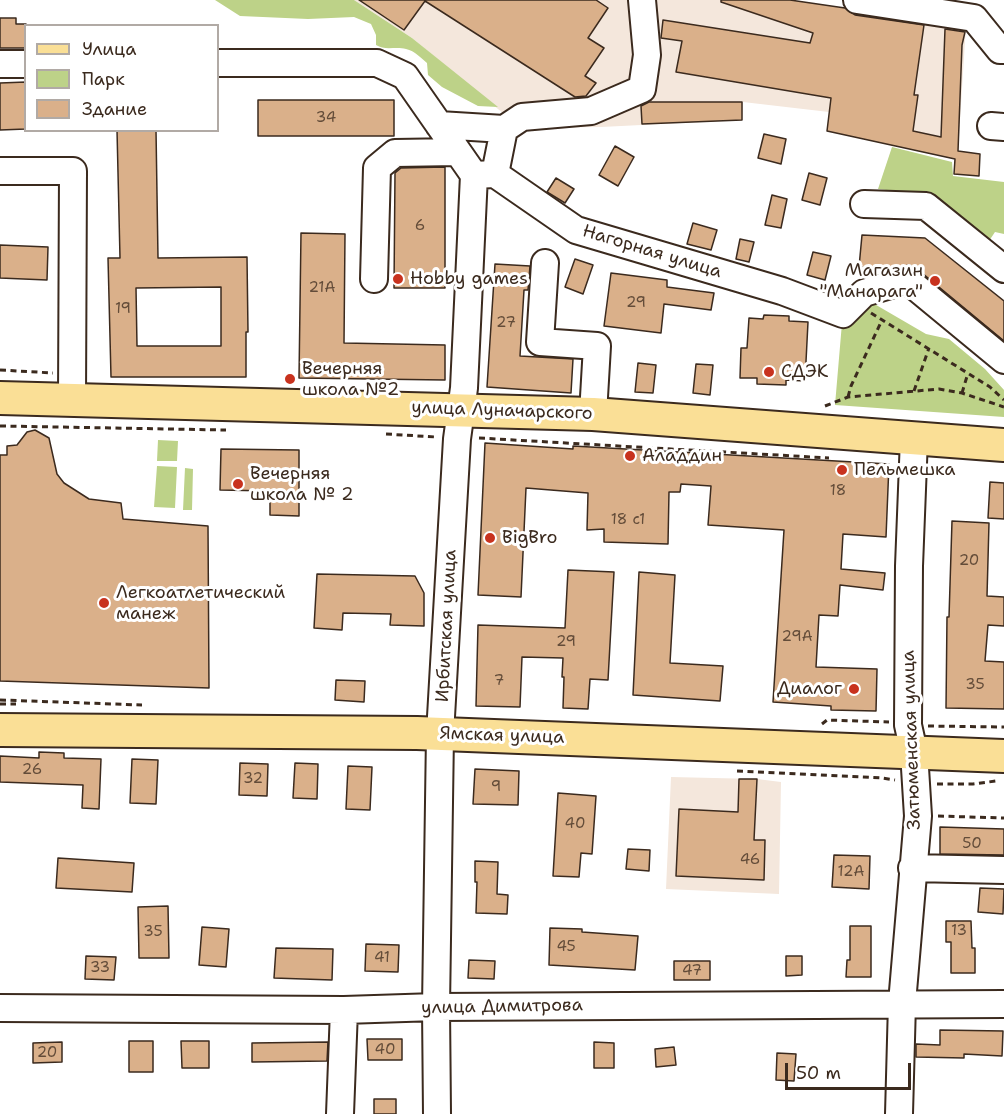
<!DOCTYPE html>
<html>
<head>
<meta charset="utf-8">
<style>
	body { margin:0 }
	#map { position:relative; width:1004px; height:1114px; overflow:hidden; background:#fff; font-family:"Shantell Sans",sans-serif }
	canvas { display:block }
	.legend { position:absolute; left:24px; top:24px; width:195px; height:108px; box-sizing:border-box; background:#fff; border:2px solid #b1aaa5; margin:0; padding:8px 10px; list-style:none; font-size:18px; color:#3b2a1e }
	.legend li { display:flex; align-items:center; gap:12px; height:30px }
	.legend b { width:30px; border:2px solid #b1aaa5 }
	.scale { position:absolute; left:785px; top:1063px; width:126px; height:27px; box-sizing:border-box; border:3px solid #3b2a1e; border-top:0; padding-left:8px; font-size:18px; line-height:21px; white-space:nowrap; color:#3b2a1e; -webkit-text-stroke:4px #fff; paint-order:stroke }
</style>
</head>
<body>
<div id="map">
<canvas width="1004" height="1114"></canvas>
<ul class="legend">
<li><b style="height:8px;background:#fadf96"></b>Улица</li>
<li><b style="height:16px;background:#bdd288"></b>Парк</li>
<li><b style="height:16px;background:#dab08a"></b>Здание</li>
</ul>
<div class="scale">50 m</div>
</div>
<script>
const ctx = document.querySelector('canvas').getContext('2d');
ctx.lineJoin = 'round';
function fill(path, color) { ctx.fillStyle = color; ctx.fill(path, 'evenodd'); }
function trace(path, color, width, dash) { ctx.strokeStyle = color; ctx.lineWidth = width; ctx.lineCap = dash ? 'butt' : 'round'; ctx.setLineDash(dash || []); ctx.stroke(path); }
function label(font, color, halo, rows, align = 'center') {
  ctx.font = font + ' "Shantell Sans",sans-serif'; ctx.lineWidth = 6; ctx.setLineDash([]); ctx.textBaseline = 'middle'; ctx.strokeStyle = halo; ctx.fillStyle = color; for (const [text, x, y, turn = 0] of rows) {
    ctx.save(); ctx.translate(x, y); ctx.rotate((+turn || 0) * Math.PI / 180); ctx.textAlign = isNaN(turn) ? turn : align; if (halo) ctx.strokeText(text, 0, 0); ctx.fillText(text, 0, 0); ctx.restore();
  }
}
const built = new Path2D(`
	M354,0H790L966,26L958,151L980,154L979,176L954,174V159L827,131L829,112L743,102L742,120L601,127L521,128L412,38Z
	M671,777L757,779L781,782L779,894L666,889Z`);
const green = new Path2D(`
	M215,0H354L412,38L498,107L478,106L442,87L428,75L427,63C421,58 415,51 406,49C396,46 385,51 376,45V35L371,24L354,17L308,19L240,16Z
	M892,147L952,162L953,176L1004,182V234L995,232L987,244L927,195L878,189Z
	M871,302L926,334L949,339L985,369L1004,390V417L835,405L842,323L860,315Z
	M158,440L178,441L177,461H157Z
	M157,466L177,467L175,508L154,507Z
	M185,468L193,469L192,510H183Z`);
const building = new Path2D(`
	M359,0H596L608,8L588,38L604,48L585,76L596,83L586,96L575,97L425,1L404,30Z
	M721,0H790L845,8L855,15L924,25L914,95H918L913,131L941,137L945,29L965,32L962,45L958,151L980,154L979,176L954,174L955,159L827,131L831,98L676,72L682,41L661,38L663,20L810,43L813,33L721,2Z
	M0,18H16V24H26V48H0Z
	M26,82V129L0,130V83Z
	M258,100H394V136H258Z
	M649,102H742V120L642,124L641,106Z
	M117,130H156L158,258L247,257L248,332H246V377H111L108,258H120ZM221,287V346H137L136,288Z
	M764,134L786,139L781,164L758,158Z
	M615,146L634,157L618,186L599,175Z
	M445,167V288H394L395,173L401,168Z
	M809,173L827,178L820,205L802,200Z
	M556,178L574,189L565,203L547,192Z
	M772,195L787,199L781,228L765,225Z
	M693,223L717,230L711,250L687,244Z
	M301,233L345,234L344,343L445,345V380L299,378Z
	M862,235L925,238L1004,301V341L916,268L909,265L891,269L859,267Z
	M740,239L754,242L749,262L736,259Z
	M0,245L48,247L47,280L0,278Z
	M813,252L831,256L825,280L807,275Z
	M575,259L593,265L583,294L565,287Z
	M495,264L530,266L528,290H524L520,356L573,359L571,393L487,387Z
	M611,273L667,280V287L714,293L711,310L664,304L661,333L604,326Z
	M764,315L789,316V321L808,322L805,381L786,380V385L757,384V378H740L741,348H747L749,318L763,319Z
	M638,363L656,365L653,393L635,392Z
	M696,364L713,365L710,395L693,393Z
	M35,430L49,438L57,474L64,483L89,499L121,503L123,519L208,526L209,688L0,681V455H7V446L17,445L27,432Z
	M485,443L573,449V446L889,464L886,537L843,534L841,569L885,573L883,590L840,585L838,616L819,615L816,667L877,669L876,711L831,710V706L773,702L784,530L708,525L711,486L681,484L680,492H669L668,544L604,542V529L587,530L588,493L526,488L521,597L478,595Z
	M221,449L299,450V516L270,515V491L220,490Z
	M990,482L1004,483V519L988,518Z
	M952,521L989,523L987,596L1004,597V626L988,625L985,661L1004,662V709L946,708L947,617H949Z
	M568,570L614,572L608,680L590,679L588,709L563,708L564,677H562L563,658L522,657L520,707L476,706L478,625L565,628Z
	M639,572L675,575L670,663L723,666L720,701L633,695Z
	M317,574L415,576L424,593V626L390,625L391,614L343,613L342,630L314,628Z
	M336,680L365,681L364,702L335,700Z
	M39,752L64,753V758L101,759L99,809L82,808L83,785L0,782V756L39,758Z
	M132,759L158,760L156,804L130,803Z
	M240,763L268,764L267,796L239,795Z
	M295,763L318,764L317,799L293,798Z
	M348,766L372,767L370,810L346,809Z
	M475,769L519,771L518,805L473,804Z
	M739,779H757L754,840H765L764,880L676,876L679,809L738,812Z
	M558,793L596,796L592,854L581,853L579,877L553,876Z
	M940,827L1004,829V855L940,854Z
	M628,849L650,850L649,871L626,869Z
	M834,855L870,856L869,889L832,887Z
	M58,858L134,863L132,892L56,888Z
	M475,861L498,862L497,894L508,895L507,914L476,913L477,882H475Z
	M980,888L1004,889L1003,914L978,912Z
	M168,906L169,958H139L138,907Z
	M946,921H971L972,948H975V973H951V942H946Z
	M850,926H871V977H846L847,960H850Z
	M202,927L229,929L226,967L199,965Z
	M550,928L582,929V932L638,936L635,970L549,965Z
	M366,944L399,945L398,972L365,971Z
	M276,948L333,949L332,980L274,978Z
	M86,956L116,957L114,980L85,979Z
	M786,956H802V975L786,976Z
	M469,960L495,961L494,979L468,978Z
	M674,961H710V980H674Z
	M940,1030L1003,1031L1002,1056L964,1054V1058L916,1057V1044L940,1045Z
	M367,1039H402V1060H368Z
	M129,1041H153V1072H129Z
	M181,1041H209V1068H182Z
	M62,1042V1062L33,1063V1043Z
	M328,1042L327,1061L252,1062V1043Z
	M594,1042L614,1043V1068H594Z
	M674,1047L676,1065L656,1067L655,1049Z
	M777,1053L796,1054L794,1081L776,1080Z
	M374,1099H396V1114H374Z`);
const path = new Path2D(`
	M871,313L990,387L1004,400
	M0,370L53,373
	M914,391L929,348
	M962,393L968,373
	M848,397L851,386L882,320
	M825,406L848,397L939,389L962,393L1004,407
	M0,426L226,430
	M386,434L436,437
	M479,438L829,458
	M0,700L142,705
	M0,704H16
	M822,724L827,720L889,722
	M928,726L1004,727
	M737,771L882,778L895,780
	M937,784H973L996,781
	M938,816L1004,818`);
const minor = new Path2D(`
	M857,0L974,18L1000,50H1004
	M218,63H377L405,76L474,175L495,174L576,230L782,291L843,314L864,293L907,280L1004,360
	M0,64H26
	M439,125L504,129L495,174
	M991,126L1004,127
	M504,129L522,117L591,111L642,89L647,55L642,0
	M0,171H73L72,400
	M864,204L926,206L1004,269
	M545,263L540,342L597,346L593,414
	M374,279L377,168L395,153L457,152
	M912,868L1004,870
	M0,1008L344,1010L436,1007L1004,1004
	M340,1114L344,1010
	M437,1114L436,1007L440,734L457,439L464,388L474,175
	M899,1114L902,1003L918,816L914,752L908,725L909,566L914,438`);
const major = new Path2D(`
	M0,398L593,414L1004,445
	M0,730L417,733L1004,756`);
const markers = [
	[398,279,6,"#c8321e"],
	[935,281,6,"#c8321e"],
	[769,372,6,"#c8321e"],
	[290,379,6,"#c8321e"],
	[630,456,6,"#c8321e"],
	[842,470,6,"#c8321e"],
	[238,484,6,"#c8321e"],
	[490,538,6,"#c8321e"],
	[104,603,6,"#c8321e"],
	[854,689,6,"#c8321e"]
];
const numberNames = [
	["34",326,118],
	["6",420,226],
	["21А",322,288],
	["29",636,303],
	["19",123,309],
	["27",506,323],
	["18",838,491],
	["18 c1",628,520],
	["20",969,561],
	["29А",797,637],
	["29",566,642],
	["7",499,681],
	["35",975,685],
	["26",32,770],
	["32",253,779],
	["9",496,787],
	["40",575,824],
	["50",972,844],
	["46",750,860],
	["12А",851,872],
	["13",959,931],
	["35",153,932],
	["45",566,947],
	["41",382,958],
	["33",100,968],
	["47",692,971],
	["40",385,1050],
	["20",47,1053]
];
const streetNames = [
	["Нагорная улица",652,252,17],
	["улица Луначарского",502,411,2],
	["Ирбитская улица",447,626,-87],
	["Ямская улица",502,736,2],
	["Затюменская улица",912,740,-92],
	["улица Димитрова",502,1007,-1]
];
const poiNames = [
	["Магазин",923,271,"right"],
	["\"Манарага\"",923,292,"right"],
	["Hobby games",410,279],
	["Вечерняя",302,369],
	["школа №2",302,390],
	["СДЭК",781,372],
	["Аладдин",642,456],
	["Пельмешка",854,470],
	["Вечерняя",250,474],
	["школа № 2",250,495],
	["BigBro",502,538],
	["Легкоатлетический",116,593],
	["манеж",116,614],
	["Диалог",842,689,"right"]
];
fill(built, '#f4e7dc');
fill(green, '#bdd288');
fill(building, '#dab08a');
trace(building, '#3b2a1e', 1.5);
trace(minor, '#3b2a1e', 30);
trace(major, '#3b2a1e', 36);
trace(path, '#3b2a1e', 3, [6, 4.5]);
trace(minor, '#fff', 26);
trace(major, '#fadf96', 32);
for (const [x, y, r, color] of markers) { const dot = new Path2D(); dot.arc(x, y, r, 0, 2 * Math.PI); ctx.fillStyle = color; ctx.fill(dot); trace(dot, '#fff', 2); }
label('15px', '#634c39', null, numberNames);
label('18px', '#3b2a1e', '#fff', streetNames);
label('18px', '#3b2a1e', '#fff', poiNames, 'left');
</script>
</body>
</html>
